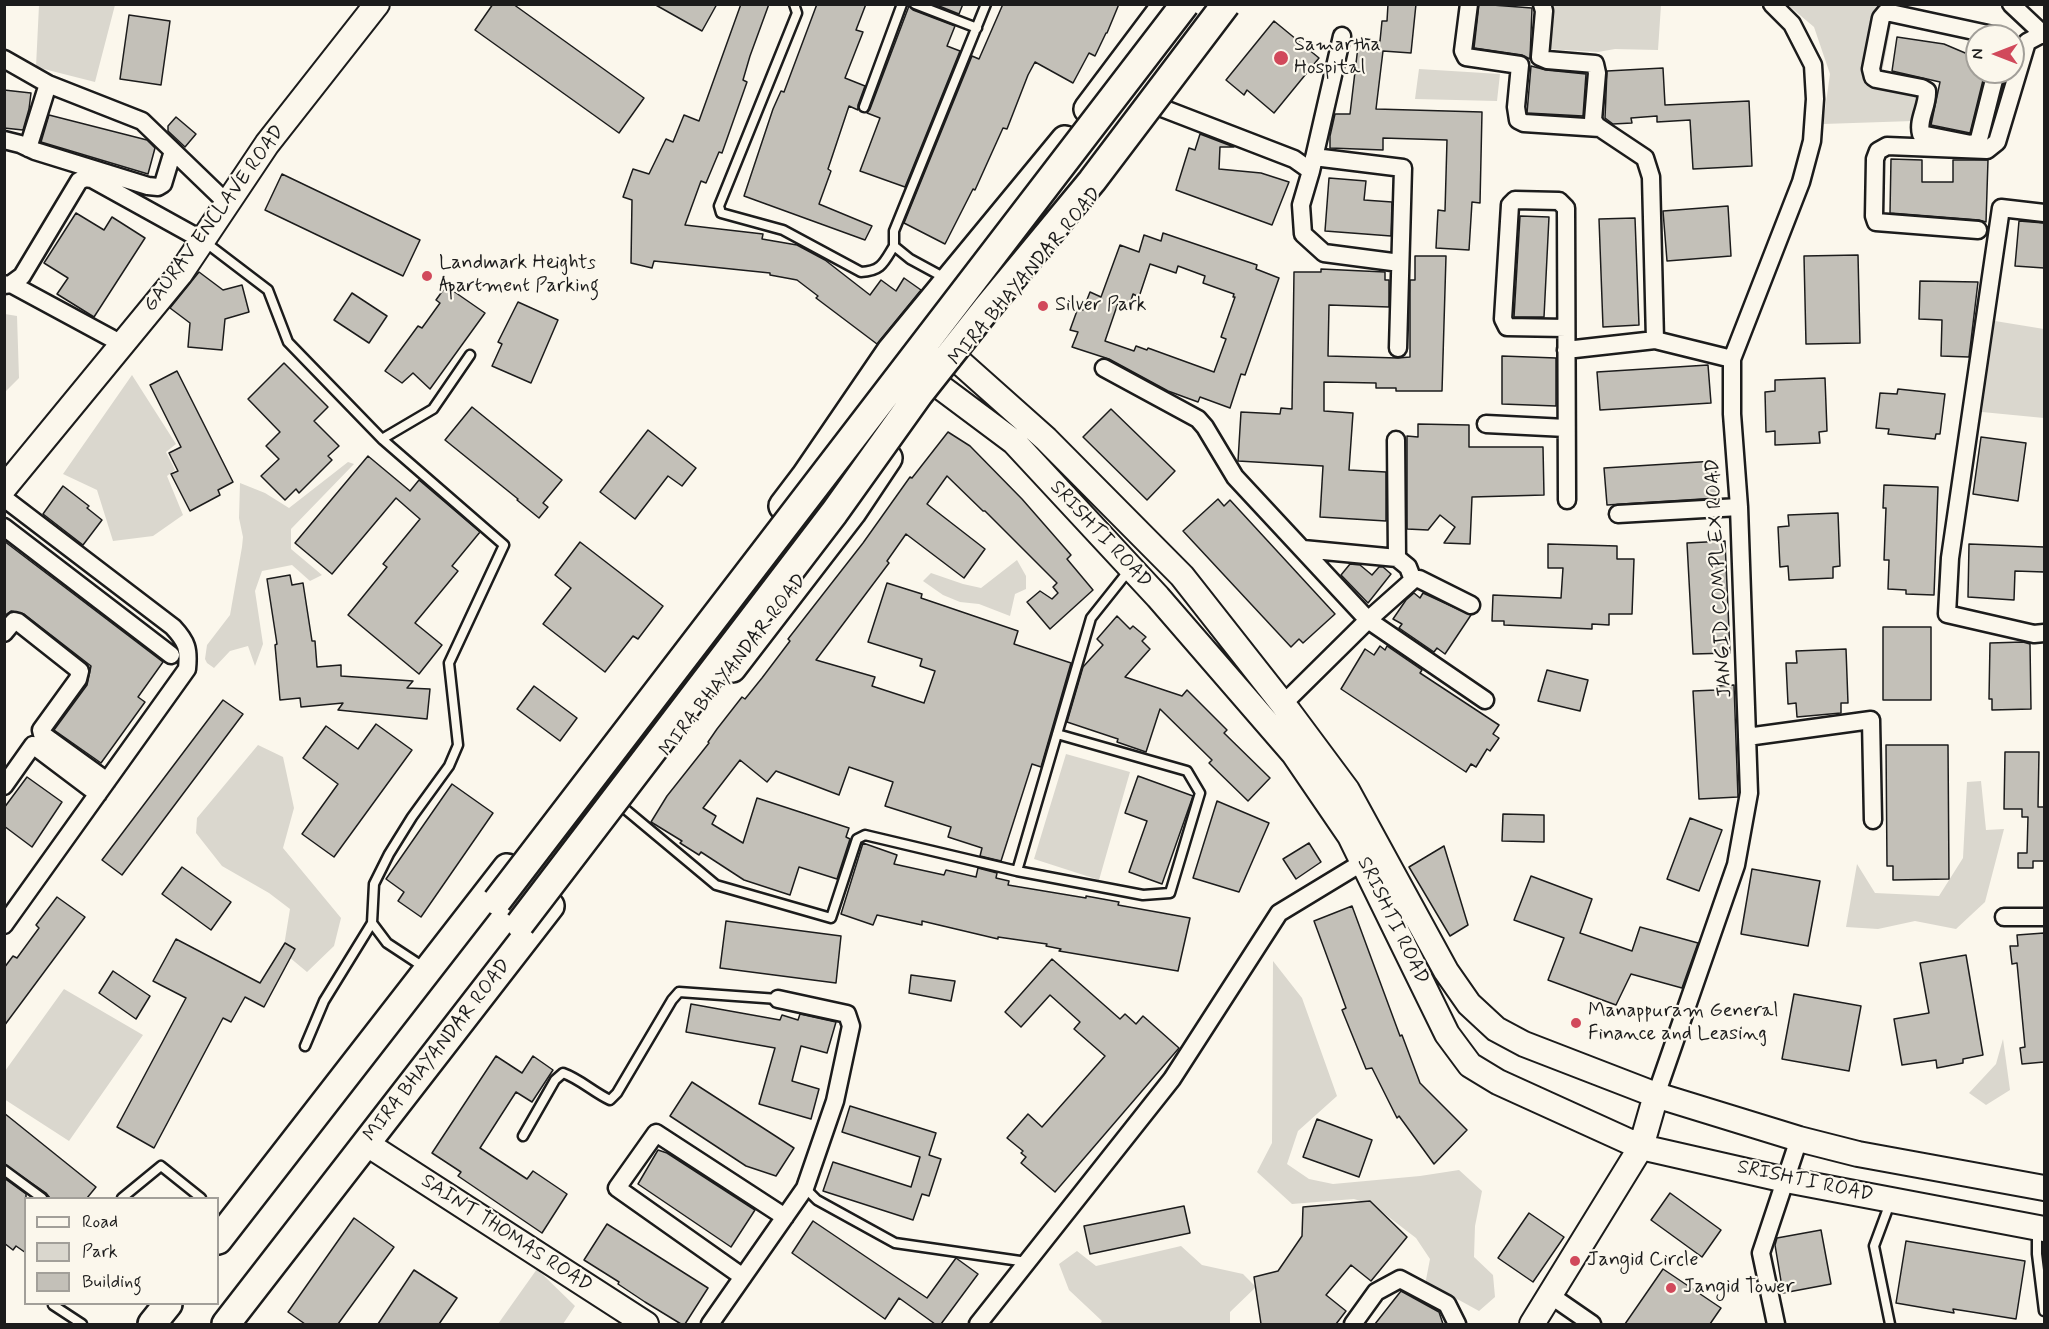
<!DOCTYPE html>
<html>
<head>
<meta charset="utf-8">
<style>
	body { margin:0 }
	#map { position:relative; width:2049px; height:1329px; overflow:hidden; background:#fbf7ec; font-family:Mynerve,sans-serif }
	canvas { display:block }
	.frame { position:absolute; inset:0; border:6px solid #1c1c1c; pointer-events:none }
	.legend { position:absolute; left:24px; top:1197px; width:195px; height:108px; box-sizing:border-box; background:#fbf7ec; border:2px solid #a29f99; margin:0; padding:8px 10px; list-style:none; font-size:18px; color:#1c1c1c }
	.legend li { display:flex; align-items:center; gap:12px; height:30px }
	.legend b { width:30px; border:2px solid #a29f99 }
	.north { position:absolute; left:1965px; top:24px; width:60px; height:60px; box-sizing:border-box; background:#fbf7ec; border:2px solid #a29f99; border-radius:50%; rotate:270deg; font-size:16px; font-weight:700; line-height:24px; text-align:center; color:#1c1c1c }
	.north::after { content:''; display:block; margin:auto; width:21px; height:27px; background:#d1495b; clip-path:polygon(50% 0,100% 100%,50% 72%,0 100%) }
</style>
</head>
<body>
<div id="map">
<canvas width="2049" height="1329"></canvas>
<div class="frame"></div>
<ul class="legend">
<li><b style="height:8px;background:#fbf7ec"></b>Road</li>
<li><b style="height:16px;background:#dad7ce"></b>Park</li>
<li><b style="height:16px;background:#c3c0b8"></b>Building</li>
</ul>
<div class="north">N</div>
</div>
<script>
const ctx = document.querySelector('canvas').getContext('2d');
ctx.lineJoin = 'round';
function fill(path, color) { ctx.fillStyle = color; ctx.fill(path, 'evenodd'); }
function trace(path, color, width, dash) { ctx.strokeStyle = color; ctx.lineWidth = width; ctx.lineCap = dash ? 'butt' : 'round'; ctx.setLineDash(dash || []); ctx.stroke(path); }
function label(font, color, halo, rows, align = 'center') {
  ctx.font = font + ' Mynerve,sans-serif'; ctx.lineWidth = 4.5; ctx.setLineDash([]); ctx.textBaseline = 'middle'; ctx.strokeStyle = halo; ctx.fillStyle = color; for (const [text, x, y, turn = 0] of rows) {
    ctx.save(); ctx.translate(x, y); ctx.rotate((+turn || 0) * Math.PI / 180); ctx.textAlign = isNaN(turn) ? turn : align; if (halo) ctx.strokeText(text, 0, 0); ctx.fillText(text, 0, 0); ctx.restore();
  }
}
const green = new Path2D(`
	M39,5H115L95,82L36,67Z
	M1549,5H1661L1658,50L1615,49L1598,52L1545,49Z
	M1788,5H1895L1880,83L1922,95L1913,121L1823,124L1830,74L1814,27Z
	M1419,69L1500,74L1497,101L1415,99Z
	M5,314L17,316L19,378L5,392Z
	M1995,321L2044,329V418L1982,412Z
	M132,375L176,444L166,452L175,470L167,476L183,515L153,536L113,541L97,490L63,474Z
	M348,462L354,464L291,529V549L322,575L310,581L292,565L262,571L255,591L263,644L255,666L248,646L230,651L214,668L207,663L205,659L207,645L230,615L242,547L243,537L239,518L240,483L265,493L289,508Z
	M1017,560L1026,576V589L1015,594L1010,616L979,604L960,602L943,595L923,581L931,573L963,584L981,588Z
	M258,745L283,757L294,808L283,848L341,918L334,946L307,972L283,952L290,909L269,893L222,866L196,833L197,818Z
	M1066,754L1130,772L1099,880L1034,859Z
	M1981,781L1986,830L2004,829L1985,902L1956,929L1915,921L1878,929L1846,927L1857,864L1875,893L1939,896L1963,858L1967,782Z
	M1273,961L1302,998L1337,1096L1298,1131L1287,1164L1309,1179L1333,1184L1420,1176L1459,1170L1482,1191L1475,1226L1474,1257L1493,1275L1495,1297L1479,1311L1459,1300L1425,1285L1430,1259L1416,1238L1373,1205L1354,1199L1292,1204L1257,1172L1272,1143Z
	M64,989L143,1035L69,1141L4,1099L5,1071Z
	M2003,1039L2010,1090L1986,1105L1969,1093L1996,1064Z
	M1181,1246L1202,1265L1243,1274L1256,1287L1230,1312V1324H1100L1102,1321L1069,1290L1059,1264L1077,1251L1096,1266Z
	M537,1269L575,1306L563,1324H498Z`);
const building = new Path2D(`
	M493,4H513L644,98L619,133L475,30Z
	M654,4H717L702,31Z
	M741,4H769L750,56L743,80L747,82L722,153L719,152L706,183L701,181L685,225L763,234L762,239L797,245L825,260L870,295L881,280L896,291L904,278L921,290L877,344L816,298L818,296L797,280L770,275V273L654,261L652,268L631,263L632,200L623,197L633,169L649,174L666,139L673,142L684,115L699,121Z
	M817,4H866L856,30L863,32L845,78L865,86L858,105V110L849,106L828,169L831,171L819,204L872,226L865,240L744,196L773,109L781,91L784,92Z
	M934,4H963L959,14Z
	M1003,4H1119L1107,33H1106L1095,56L1089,53L1073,83L1035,62L1028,75L1007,129L1003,128L975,190L973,189L945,244L904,223L972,56L979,59Z
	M1388,4H1416L1411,53L1383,51L1376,109L1482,112L1480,203L1472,202L1469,250L1436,248L1438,210L1445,211L1447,140L1383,138V150L1330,148V136L1335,114H1350L1359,38L1380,41L1382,21H1387Z
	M1479,4L1532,8L1530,59L1522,55L1474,48Z
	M909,6L913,10L955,26L947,46L960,51L905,187L860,171L880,118L867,113L870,109Z
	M129,15L170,21L161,85L120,79Z
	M1274,21L1319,58L1274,113L1247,90L1244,95L1226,80Z
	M1897,37L1944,44L1977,58V72H1985L1970,133L1931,125L1940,82L1892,71Z
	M1531,66L1546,70L1586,74L1583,116L1527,113Z
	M1663,68L1665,105L1749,101L1752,166L1693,169L1690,120L1657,122V116L1631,118L1632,123L1613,124L1605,118L1607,71Z
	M4,90L31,93L29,109L23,130L4,128Z
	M49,115L147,140L155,148L148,174L41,142Z
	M176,117L196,134L185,147L168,131V126Z
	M1200,134L1234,147H1220L1219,169L1261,173L1289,182L1272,225L1176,190L1189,148L1195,150Z
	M1891,159L1922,160V182H1953V160H1988L1986,222L1979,220L1890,213Z
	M282,174L420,240L403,276L265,210Z
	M1329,178L1366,181L1364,200L1392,202L1391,236L1325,231Z
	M1728,206L1731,256L1667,261L1663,211Z
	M76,213L104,230L112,217L145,238L94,317L57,294L68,278L44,263Z
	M1520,216L1549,217L1544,317H1514Z
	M1635,218L1639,325L1603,327L1599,219Z
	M2019,221L2044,223V268L2015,266Z
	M1163,233L1257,265L1256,269L1279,278L1245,375L1241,374L1230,408L1200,397L1198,402L1168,391L1109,359L1072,347L1078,332L1070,330L1078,308L1083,310L1090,292L1101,297L1120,245L1139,252L1144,235L1161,241ZM1150,264L1176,273L1178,266L1205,276L1203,283L1234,294L1233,297H1235L1221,337L1226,339L1214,372L1148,348L1147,350L1136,346L1134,351L1105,341L1118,303L1129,307L1133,294L1139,297Z
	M1858,255L1860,343L1806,344L1804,256Z
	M1415,256H1446L1442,391H1396V388H1376V383L1324,382V411L1353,413L1349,470L1386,472V521L1320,517L1323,466L1238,461L1241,412L1280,414L1281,408L1292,409L1294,272H1321V269L1385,272V280H1389V307L1329,305L1328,356L1398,358L1410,357V280H1415Z
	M199,272L223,290L242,285L249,312L225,319L222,350L188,347L190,323L170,308Z
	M1920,281L1978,282L1969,357L1941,356L1942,320L1919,319Z
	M446,286L485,313L430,389L413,373L402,383L385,371L418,326L422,328L440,303L436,300Z
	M352,293L387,316L369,343L334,320Z
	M518,302L558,320L531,383L492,366L502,344L498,342Z
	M1502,356L1556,358V406L1502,404Z
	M284,363L328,407L314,421L339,446L328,456L332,460L299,493L296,489L285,500L261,476L279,459L266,446L280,432L248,399Z
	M1708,365L1711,403L1600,410L1597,372Z
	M177,371L233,482L218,490L220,495L190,511L171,474L178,471L169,453L181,447L150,385Z
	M1825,378L1827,431L1819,432L1820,443L1775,445V431L1766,432L1765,392L1775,391V380Z
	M1898,389L1945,394L1940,434H1936L1935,439L1888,434L1889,429L1876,428L1880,393L1897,394Z
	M472,407L562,480L543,503L548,507L539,518L517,500L518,499L445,440Z
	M1111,409L1175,471L1147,500L1083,437Z
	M1418,424L1469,425V447H1543L1544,495L1472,497L1470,544L1444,543L1455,527L1440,515L1428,530L1407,529V436L1418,437Z
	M648,430L696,468L682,486L668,476L635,519L600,492Z
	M948,432L970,446L1022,499L1071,555L1067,559L1093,590L1050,629L1027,602L1040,591L1052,599L1058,593L1053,587L1057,583L985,511H983L947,476L927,504L985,549L964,578L906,534L887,561L889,563L816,660L875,677L872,686L924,703L935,671L920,666L922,659L868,642L887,583L922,594L921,598L1018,631L1014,644L1071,663L1041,767L1032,764L1001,861L980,856L982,848L948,837L951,827L885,806L893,782L849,767L839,795L776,771L767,782L740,760L703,808L716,816L712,824L743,843L757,798L849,828L846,837L850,839L837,879L799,867L790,895L744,880L701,852L699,855L680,843L682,841L651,822L667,796L709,743L708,742L717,729L742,697L745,699L762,678L790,641L788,639L863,543L910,477L912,478Z
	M1981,437L2026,443L2018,501L1973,494Z
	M368,456L410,491L419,480L480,532L452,566L458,571L415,623L442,645L419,674L348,615L387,567L383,564L420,519L396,498L332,574L295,543Z
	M1715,461L1718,498L1607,505L1604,468Z
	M1884,485L1938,487L1934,595L1906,594V590L1888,589L1889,560H1884L1886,508H1883Z
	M63,486L89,506L87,508L102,520L83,545L43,514Z
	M1218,499L1224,506L1230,500L1335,614L1303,643L1299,639L1291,647L1183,531Z
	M1838,513L1840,566L1833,567V578L1789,580L1788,566L1780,567L1778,527L1789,526L1788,515Z
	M4,541L163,662L138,697L145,702L101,763L54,730L87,685L91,666L24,614L11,611L4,616Z
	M1725,541L1730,653L1693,654L1687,543Z
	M580,542L663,606L638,639L633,636L605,672L543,624L571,588L555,575Z
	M1548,544L1617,546V559H1634L1632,614H1609V625L1592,624V629L1504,625V621H1492L1493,595L1561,598L1563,568H1548Z
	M1969,544L2044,547V572L2015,571L2014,600L1968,597Z
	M1350,564L1360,565L1372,575L1379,567H1383L1391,574L1368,603L1341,575Z
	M290,575L292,585L303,583L312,641H315L317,667L341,665V676L413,681L407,688L430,689L427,719L338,710L343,703L301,707L300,698L280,700L275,645L277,644L267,579Z
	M1414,593L1420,598L1423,593L1471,615L1445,654L1437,648L1434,652L1399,628L1402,624L1393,619L1406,600Z
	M1117,616L1130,629L1133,626L1146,637L1142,641L1150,649L1125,677L1182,696L1187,690L1227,730L1224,733L1270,778L1248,801L1209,763L1212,760L1160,709L1146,752L1117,742L1118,739L1067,722L1083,667L1103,645L1097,639Z
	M1883,627H1931V700H1883Z
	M2023,642L2030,644L2031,709L1992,710V699H1989L1990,643Z
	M1380,646L1385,650L1387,646L1422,670L1420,673L1499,725L1493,734L1499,738L1490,751L1487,749L1476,767L1471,764L1466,772L1341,689L1365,649L1374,655Z
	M1846,649L1848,703H1841V713L1797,717L1796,703L1788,704L1786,663H1797L1796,651Z
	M1547,670L1588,680L1580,711L1538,701Z
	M1734,685L1738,797L1699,799L1693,691L1717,690V686Z
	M534,686L577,718L560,741L517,709Z
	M223,700L243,714L122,875L102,860Z
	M376,724L412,750L334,857L302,834L338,784L303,758L326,726L358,749Z
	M1886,745H1948L1949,879L1893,880V866H1887Z
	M2005,752H2039L2038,807H2044V861H2033V868H2018V853H2027L2028,817H2022V809H2004Z
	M1138,776L1193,796L1162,884L1129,872L1147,821L1125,813Z
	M27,777L62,802L32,847L4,826V808Z
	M452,784L493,813L421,917L398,901L404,892L386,879Z
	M1217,801L1269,823L1239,892L1193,878Z
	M1503,814L1544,815V842L1502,841Z
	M1690,818L1722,830L1699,891L1667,879Z
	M863,843L897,855L894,864L944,875L946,870L976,877L978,868L997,873L996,878L1009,881L1008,885L1086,898V896L1119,902L1118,905L1190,918L1178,971L1059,951L1061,949L1046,946L1047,944L998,937V939L922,921V925L877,915L873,925L841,914Z
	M1309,843L1321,862L1296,879L1283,859Z
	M1444,846L1468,925L1450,936L1409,867Z
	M182,867L231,902L211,930L162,894Z
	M1752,869L1820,881L1808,946L1741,934Z
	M1531,876L1592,899L1580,933L1632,951L1640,927L1698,943L1682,988L1631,974L1616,1005L1548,980L1564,938L1514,920Z
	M57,897L85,917L4,1026V968L13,956L17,958L39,928L36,925Z
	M1352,906L1400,1036L1402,1035L1420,1083L1467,1130L1434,1164L1399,1116L1397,1118L1372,1068L1366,1069L1342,1010L1346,1008L1314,921Z
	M726,921L841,936L836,983L720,968Z
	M2044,933V1062L2022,1064L2020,1048L2025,1047L2017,963L2012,964L2010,946H2018L2017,935Z
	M176,939L260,983L285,943L295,949L264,1007L245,997L231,1022L223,1018L154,1148L117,1127L186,998L153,981Z
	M1966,955L1983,1055L1963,1059V1063L1937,1068L1936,1060L1902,1065L1894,1019L1929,1013L1920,963Z
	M1052,959L1120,1019L1125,1014L1136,1024L1143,1016L1179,1048L1055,1192L1021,1163L1026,1157L1021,1153L1023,1151L1007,1138L1028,1114L1042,1127L1105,1056L1074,1029L1080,1022L1050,995L1021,1027L1005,1012Z
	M113,971L150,996L136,1019L99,993Z
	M911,975L955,981L951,1001L909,993Z
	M1794,994L1861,1006L1849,1071L1782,1059Z
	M691,1004L780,1020L782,1015L798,1020L800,1014L836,1022L827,1053L801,1046L792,1081L819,1089L811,1119L759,1104L775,1048L686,1032Z
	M496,1056L522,1073L533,1056L553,1070L532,1102L516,1092L480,1148L527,1179L533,1171L567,1194L542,1233L458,1176L461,1172L432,1153Z
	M692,1082L794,1148L776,1176L746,1166L670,1116Z
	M850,1106L936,1133L929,1155L941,1159L929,1196L922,1194L913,1220L823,1191L833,1162L911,1187L920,1157L842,1132Z
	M4,1113L96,1187L87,1198H50L46,1193L4,1164Z
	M1317,1119L1372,1140L1359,1177L1303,1157Z
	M658,1150L667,1153L755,1210L731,1247L638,1184Z
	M4,1178L26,1194V1253L16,1246L13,1250L4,1243Z
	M1670,1193L1721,1230L1702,1257L1651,1220Z
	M1370,1201L1407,1237L1371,1281L1351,1265L1326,1295L1346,1311L1336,1324H1261L1254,1277L1278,1271L1302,1236L1303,1207Z
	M1184,1206L1190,1233L1090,1254L1084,1226Z
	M1529,1213L1564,1237L1533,1282L1498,1258Z
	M354,1218L394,1247L338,1324H305L288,1312Z
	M813,1221L927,1298L956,1258L978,1274L941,1324H935L899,1298L885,1319L792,1253Z
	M607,1224L708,1288L685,1324H681L645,1302L618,1284L619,1282L584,1260Z
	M1821,1230L1831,1284L1783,1293L1775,1245L1777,1238Z
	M1906,1241L2025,1261L2016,1319L1953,1309L1954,1313L1896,1303Z
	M1663,1269L1721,1308L1710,1324H1625Z
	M414,1270L457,1298L439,1324H378Z
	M1401,1291L1439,1312L1443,1324H1375Z`);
const lane = new Path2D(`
	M794,4L797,13L719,206L721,213L783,230L861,272C882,271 884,262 894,246
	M915,4L977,28
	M864,107L902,4
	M205,242L268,290L288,342L382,439L504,545L449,663L458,745L449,766L412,817L389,854L374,884L372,923L387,943L425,968
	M945,278L910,259L894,246V231L986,4
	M382,439L433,409L470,355
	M625,809L716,885L831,918L857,839L865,835L1017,871L1143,895L1170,893L1200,793L1187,771L1057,734
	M1017,871L1091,618L1130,569
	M305,1046L324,1001L372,923
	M523,1136L555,1080L563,1073C580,1079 593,1092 610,1100L617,1093L672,1000L679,992L778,999
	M4,1170L42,1198
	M805,1188L817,1200L895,1243L1027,1262
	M122,1198L161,1166L201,1198
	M2037,1231V1254L2044,1311
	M54,1304L53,1305L82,1324
	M1890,1324L1874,1246L1890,1203`);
const street = new Path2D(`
	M1469,4L1463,51L1466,57L1520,65L1516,107L1518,120L1524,123L1600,128
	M1542,4L1544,11L1540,57L1547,60L1595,64L1597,73L1593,120L1597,126L1645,158L1651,177L1655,340L1732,359
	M2011,4L2044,35
	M1342,36L1311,171L1301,205L1303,234L1324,253L1400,263
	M4,59L48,84L142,121L228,204
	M1996,72L1979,139L1978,142L1971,144L1921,134C1917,120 1928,106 1927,91L1922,88L1876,79L1873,77L1871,69L1881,18L1886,12L1997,36
	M1162,108L1294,159L1311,171
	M4,140L20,144L35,151L148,186L158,187L163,184L173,151
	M28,148L48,84
	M1314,157L1403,168L1398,348
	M2044,213L2001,208L1950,558L1947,614L2034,634L2044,633
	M1978,230L1876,222L1874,216L1875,159L1878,151L1887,146L1987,150L1997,142L2027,42L2044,33
	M11,284L122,344
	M4,285L11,284L22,276L79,181L85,178L92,179L204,241
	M1566,328L1507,327L1503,319L1510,205L1515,200L1559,201L1566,208C1566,305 1566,402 1567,500
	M1566,350L1655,340
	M1104,368L1198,419L1205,427L1235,477L1368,620L1485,700
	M1486,424L1566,428
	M1396,440L1397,558
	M4,498L173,627C187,642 189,649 187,669L4,925
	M1618,514L1739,507
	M4,527L171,655
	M1303,549L1397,558L1408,567L1413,580
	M4,633L14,621L18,622L80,671L78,679L41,730L42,734L107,781
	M1283,704L1368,620L1414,579H1419L1471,605
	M1747,737L1871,720L1873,820
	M4,786L33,745L98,794
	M2004,917H2044
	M1656,1095L1736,865L1749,793L1739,507L1732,414V359L1801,182L1812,141L1815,99L1813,65L1792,24L1772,4
	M743,1277L617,1188L656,1133L785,1217
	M1550,1295L1592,1324
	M710,1324L805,1188L835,1101L851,1026L847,1014L778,999
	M978,1324L1172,1079L1279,913L1363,862
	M1353,1324L1376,1292L1400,1279L1447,1304L1457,1324
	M1776,1324L1761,1253L1799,1139`);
const secondary = new Path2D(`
	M936,341L1046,439L1182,576L1289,712L1347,790L1446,971L1469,1004L1496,1029L1524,1044L1656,1095L1799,1139L1858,1154L2044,1188
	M915,368L1014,442L1158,597L1294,754L1350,836L1447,1034L1470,1065L1498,1082L1641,1147L1786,1180L2044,1229
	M4,488L180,274L267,144L377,4
	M367,1144L646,1324
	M1532,1324L1641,1147L1656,1095`);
const primary = new Path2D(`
	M1088,109L1167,4
	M783,506L805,477L891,351L1065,140
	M732,668L852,512L888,458
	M218,1240L507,868
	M152,1324L168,1304
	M226,1324L550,906`);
const primaryBridge = new Path2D(`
	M497,901L1185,4
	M520,924L834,513L919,394L987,308L1092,181L1226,4`);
const markers = [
	[1281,58,8,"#d1495b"],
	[427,276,6,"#d1495b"],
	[1043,306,6,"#d1495b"],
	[1576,1023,6,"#d1495b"],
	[1575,1261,6,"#d1495b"],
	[1671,1288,6,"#d1495b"]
];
const poiNames = [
	["Samartha",1294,46],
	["Hospital",1294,69],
	["Landmark Heights",439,264],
	["Apartment Parking",439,287],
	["Silver Park",1055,306],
	["Manappuram General",1588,1012],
	["Finance and Leasing",1588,1035],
	["Jangid Circle",1587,1261],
	["Jangid Tower",1683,1288]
];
const streetNames = [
	["GAURAV ENCLAVE ROAD",215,219,-54],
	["MIRA BHAYANDAR ROAD",1026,277,-50],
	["SRISHTI ROAD",1100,535,47],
	["JANGID COMPLEX ROAD",1720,578,-93],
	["MIRA BHAYANDAR ROAD",734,666,-52],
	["SRISHTI ROAD",1392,921,64],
	["MIRA BHAYANDAR ROAD",438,1051,-52],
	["SRISHTI ROAD",1805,1182,12],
	["SAINT THOMAS ROAD",506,1234,33]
];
fill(green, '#dad7ce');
fill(building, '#c3c0b8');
trace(building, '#1c1c1c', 1.5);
trace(lane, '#1c1c1c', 13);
trace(street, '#1c1c1c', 21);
trace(secondary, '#1c1c1c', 28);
trace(primary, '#1c1c1c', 32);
trace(lane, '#fbf7ec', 8);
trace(street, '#fbf7ec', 16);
trace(secondary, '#fbf7ec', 24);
trace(primary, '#fbf7ec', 27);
trace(primaryBridge, '#1c1c1c', 32, []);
trace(primaryBridge, '#fbf7ec', 27);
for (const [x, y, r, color] of markers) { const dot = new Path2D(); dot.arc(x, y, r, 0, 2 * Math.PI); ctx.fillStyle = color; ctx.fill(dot); trace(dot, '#fbf7ec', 2); }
label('20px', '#1c1c1c', '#fbf7ec', poiNames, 'left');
label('20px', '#1c1c1c', '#fbf7ec', streetNames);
</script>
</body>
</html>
